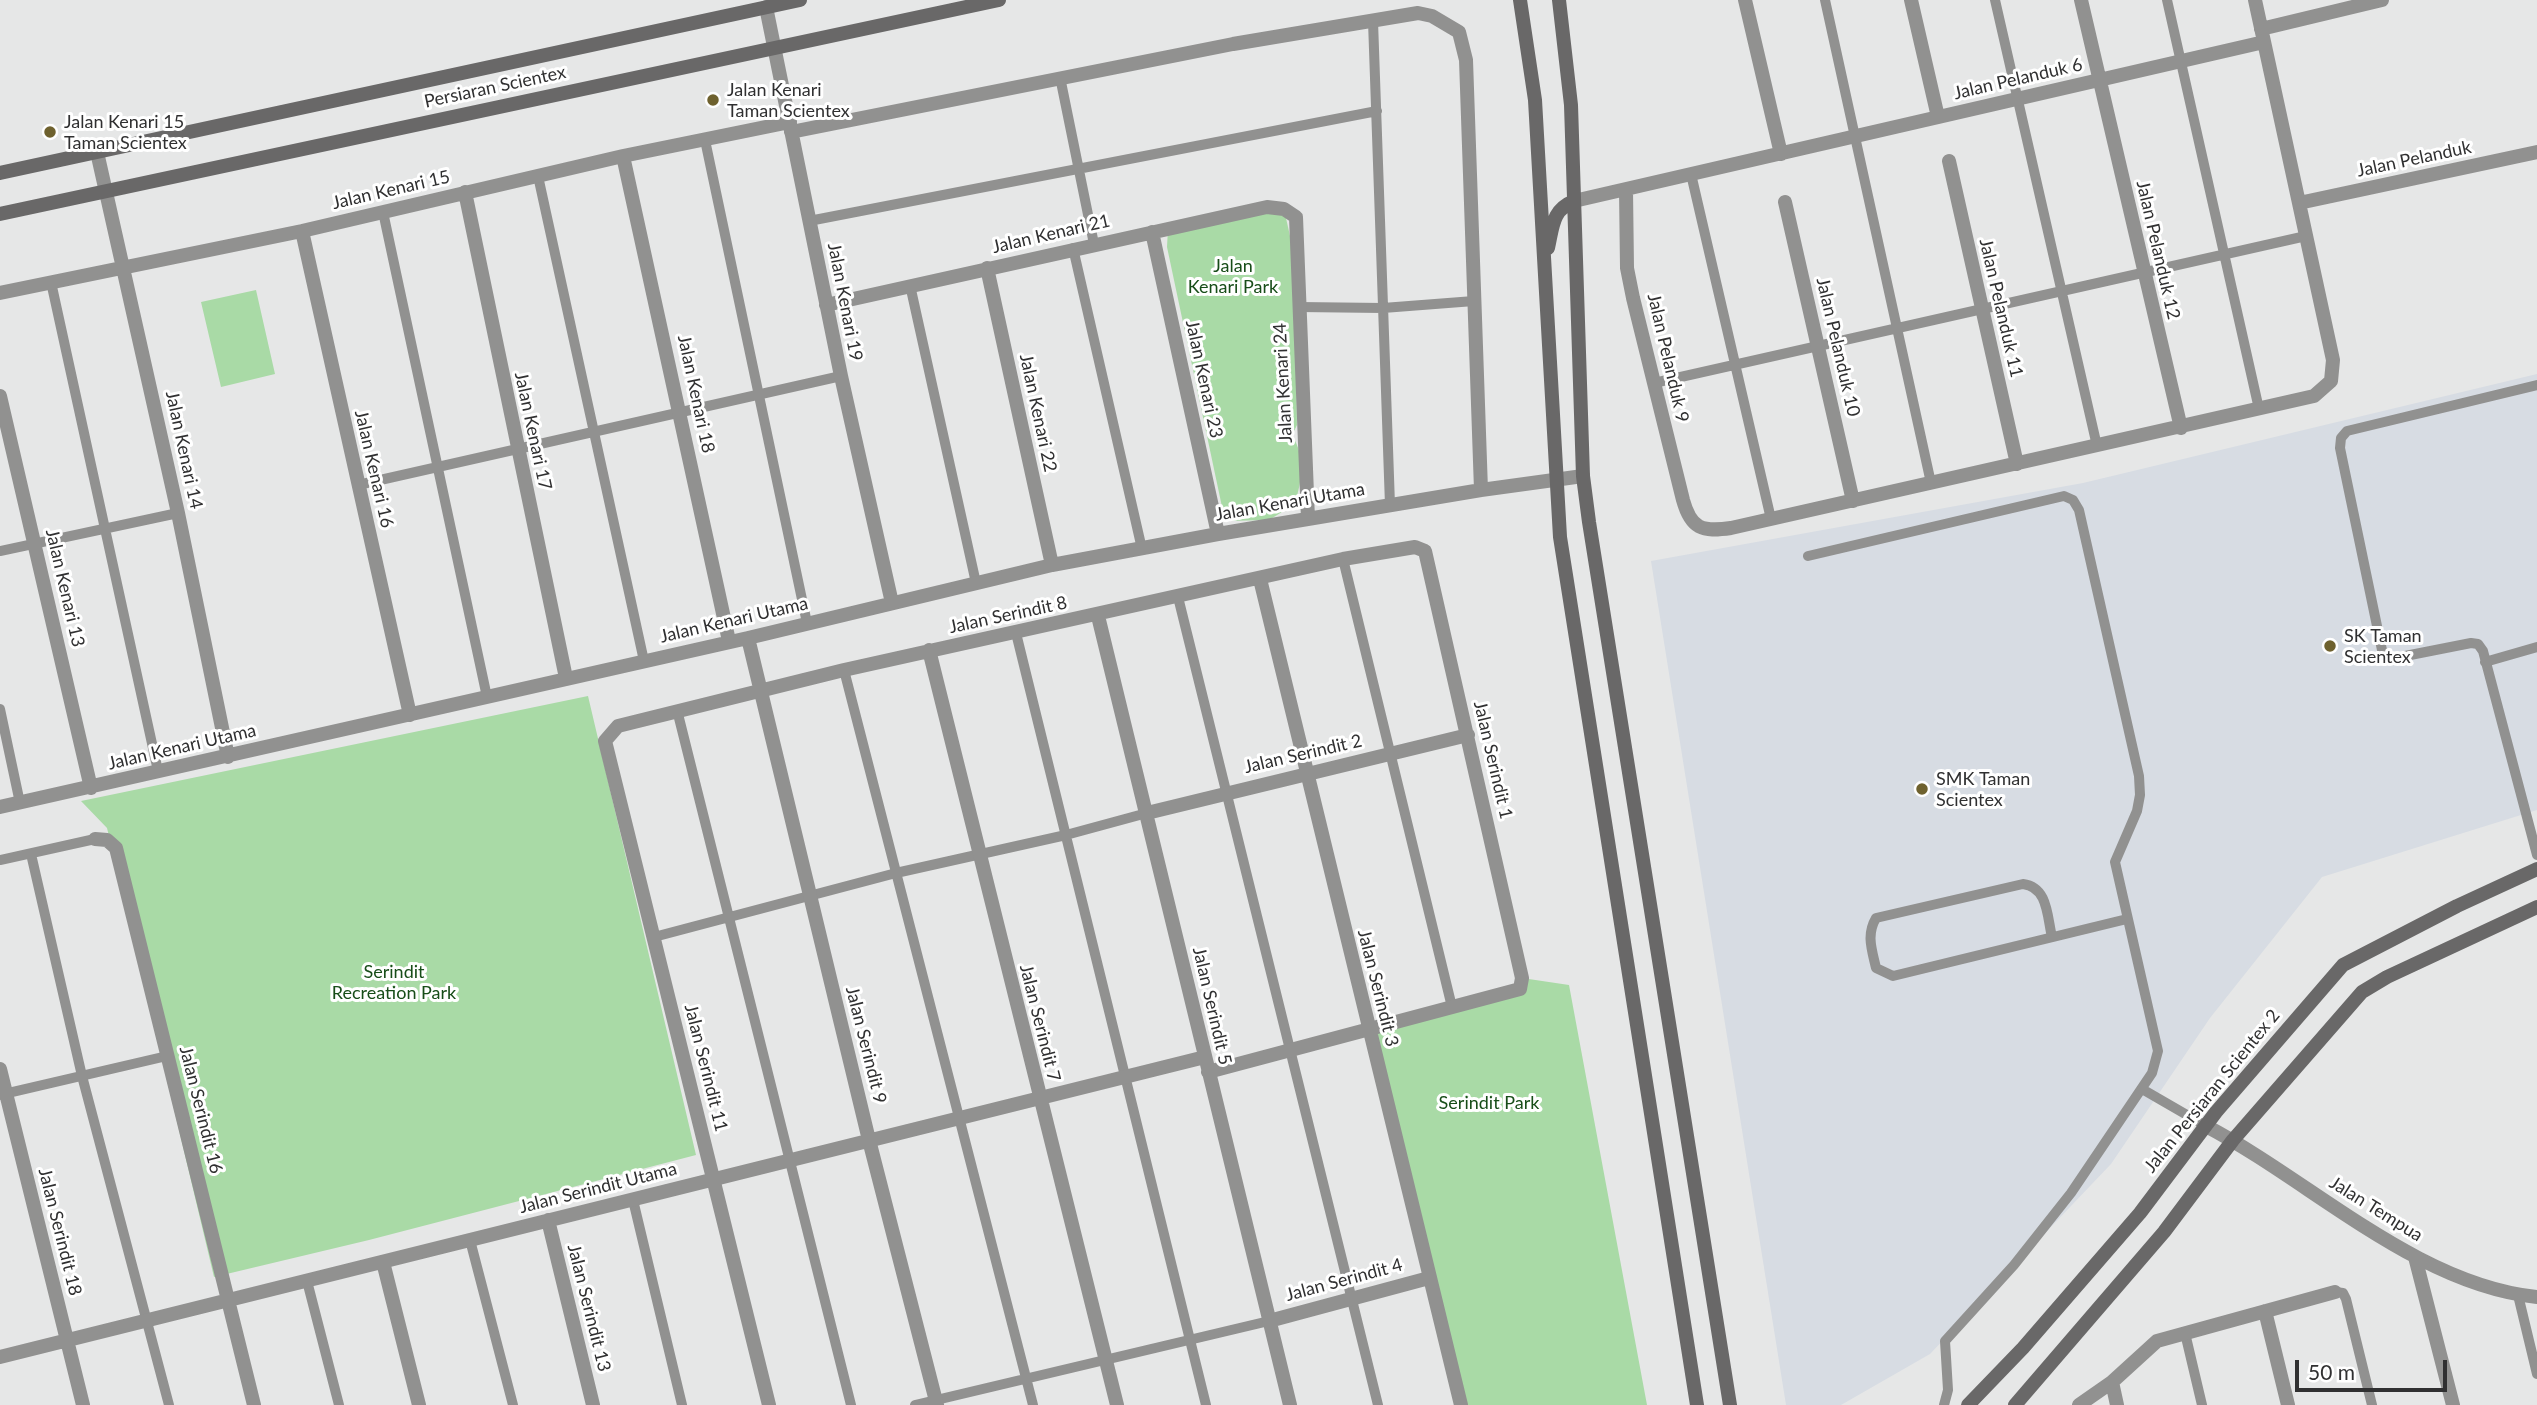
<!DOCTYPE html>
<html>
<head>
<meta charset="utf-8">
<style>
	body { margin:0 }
	#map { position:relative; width:2537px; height:1405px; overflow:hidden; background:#e6e7e7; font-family:Lato,sans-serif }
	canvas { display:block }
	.scale { position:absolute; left:2295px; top:1360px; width:152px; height:32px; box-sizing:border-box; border:4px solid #303031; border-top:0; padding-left:9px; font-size:21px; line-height:24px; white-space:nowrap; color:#303031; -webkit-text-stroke:5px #fff; paint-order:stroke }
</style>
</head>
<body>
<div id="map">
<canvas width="2537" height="1405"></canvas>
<div class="scale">50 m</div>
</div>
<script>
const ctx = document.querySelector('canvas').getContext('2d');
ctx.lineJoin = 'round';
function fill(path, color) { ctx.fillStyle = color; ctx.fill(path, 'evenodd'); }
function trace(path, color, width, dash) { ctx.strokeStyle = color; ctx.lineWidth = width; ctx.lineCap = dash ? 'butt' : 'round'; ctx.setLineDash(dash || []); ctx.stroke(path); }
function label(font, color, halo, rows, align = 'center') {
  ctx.font = font + ' Lato,sans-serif'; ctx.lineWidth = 6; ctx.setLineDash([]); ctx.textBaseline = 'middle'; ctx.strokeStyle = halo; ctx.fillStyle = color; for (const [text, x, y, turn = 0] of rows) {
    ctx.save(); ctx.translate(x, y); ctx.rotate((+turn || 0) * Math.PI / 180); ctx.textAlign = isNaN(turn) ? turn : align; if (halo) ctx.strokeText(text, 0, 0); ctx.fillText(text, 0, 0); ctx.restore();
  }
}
const built = new Path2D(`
	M2537,374V810L2322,877L2210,1018L2111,1164L1930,1354L1841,1405H1786L1651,561L2083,483Z`);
const green = new Path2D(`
	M1284,209L1294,254L1297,425L1292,435C1306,459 1302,478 1295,504L1269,520L1225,521L1167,247L1168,229Z
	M256,290L275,374L221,387L201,302Z
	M588,696L696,1155L369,1240L214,1277L107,828L81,801Z
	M1522,978L1569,985L1647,1405H1461L1368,1028L1511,992Z`);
const lane = new Path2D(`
	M1825,0L1931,483
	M1995,0L2097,446
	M2167,0L2259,409
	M1373,21L1390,505
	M1060,77L1094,244
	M705,140L807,623
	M1691,174L1771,519
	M538,176L644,661
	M383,212L487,697
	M809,221L1377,111
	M1073,248L1142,549
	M51,282L158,771
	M910,285L976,583
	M1299,307L1383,308L1474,301
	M1654,383L2306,236
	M2537,385L2347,431L2341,438L2340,448L2382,650L2387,656L2395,658L2471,643L2478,644L2483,651L2537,855
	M358,485L841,376
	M0,551L178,513
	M1808,556L2064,496L2073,500L2079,510L2139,776L2140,795L2137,811L2115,862L2158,1051L2152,1073L2071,1193L2014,1265L1945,1341L1948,1390L1944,1405
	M1343,559L1452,1007
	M1178,597L1378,1405
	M1016,633L1206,1405
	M2485,662L2537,647
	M844,670L1033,1405
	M0,709L20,803
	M678,714L851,1405
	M31,854L82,1076L169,1405
	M0,860L95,839
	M654,937L896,873L1066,835L1147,813
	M2052,937C2047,916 2048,887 2023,884L1876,918C1866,935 1872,950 1876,968L1893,976L2127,919
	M2142,1089L2206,1126
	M0,1095L167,1056
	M633,1200L682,1405
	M470,1240L513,1405
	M307,1281L339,1405
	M2335,1292L2343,1293L2346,1299L2372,1405
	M2518,1295L2537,1374
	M2185,1333L2202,1405
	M915,1405L1269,1321`);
const street = new Path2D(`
	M1745,0L1781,154
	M1911,0L1938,117
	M2081,0L2181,428
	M766,7L841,376L892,603
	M2261,29L2382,0
	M791,132L1233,44L1418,13L1432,16L1459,32L1466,60L1481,490
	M97,152L178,513L228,757
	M623,156L729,641
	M1949,161L2017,464
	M1626,190L1627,268L1633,298L1683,500C1691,529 1702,532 1731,528L2314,396L2331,381L2333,360L2255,0
	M465,192L566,678
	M1574,201L2264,42
	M1785,202L1853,501
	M2299,203L2537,152
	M302,231L410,715
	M1152,232L1218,534
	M987,268L1052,565
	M0,293L302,231L623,156L790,122
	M826,305L1267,207L1284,209L1296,217L1308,519
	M0,396L91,788
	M1260,579L1461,1405
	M1098,616L1290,1405
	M748,638L869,1140L937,1405
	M929,650L1117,1405
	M0,807L748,638L1052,565L1218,534L1481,490L1583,476
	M1147,813L1468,735
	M95,839L107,840L116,848L254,1405
	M0,1069L83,1405
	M2206,1126C2311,1181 2417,1285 2537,1297
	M548,1220L593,1405
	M2415,1257L2453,1405
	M383,1262L419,1405
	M2265,1311L2288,1405
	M1269,1321L1429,1278
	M0,1357L1205,1057
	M2112,1382L2117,1405
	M769,1405L605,741L618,726L844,670L1343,559L1415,547L1425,551L1522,978L1520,989L1208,1072
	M2079,1405L2112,1382L2157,1341L2335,1292`);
const secondary = new Path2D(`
	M1520,0L1535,100L1560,537L1697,1405
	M1559,0L1571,105L1583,476L1589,522L1730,1405
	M0,173L800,0
	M0,214L999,0
	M1548,248C1553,226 1552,210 1574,201
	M1968,1405L2023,1348L2140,1213L2216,1112L2343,965L2457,906L2537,869
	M2015,1405L2164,1232L2233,1140L2362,992L2387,977L2537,907`);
const markers = [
	[713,100,7,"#6e612e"],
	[50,132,7,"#6e612e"],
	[2330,646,7,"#6e612e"],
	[1922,789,7,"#6e612e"]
];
const streetNames = [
	["Jalan Pelanduk 6",2018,79,-13],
	["Persiaran Scientex",495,87,-12],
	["Jalan Pelanduk",2414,159,-12],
	["Jalan Kenari 15",391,190,-13],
	["Jalan Kenari 21",1051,234,-13],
	["Jalan Pelanduk 12",2158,250,77],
	["Jalan Kenari 19",845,302,79],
	["Jalan Pelanduk 11",2001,308,77],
	["Jalan Pelanduk 10",1838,347,77],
	["Jalan Pelanduk 9",1668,358,77],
	["Jalan Kenari 23",1204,379,78],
	["Jalan Kenari 24",1283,383,-93],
	["Jalan Kenari 18",696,394,78],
	["Jalan Kenari 22",1038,413,78],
	["Jalan Kenari 17",533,431,78],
	["Jalan Kenari 14",184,450,78],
	["Jalan Kenari 16",374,469,77],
	["Jalan Kenari Utama",1290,502,-10],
	["Jalan Kenari 13",65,588,77],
	["Jalan Serindit 8",1008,615,-12],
	["Jalan Kenari Utama",734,620,-13],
	["Jalan Kenari Utama",182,747,-13],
	["Jalan Serindit 2",1303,754,-13],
	["Jalan Serindit 1",1493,760,77],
	["Jalan Serindit 3",1378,988,76],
	["Jalan Serindit 5",1212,1006,77],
	["Jalan Serindit 7",1040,1023,76],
	["Jalan Serindit 9",866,1045,76],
	["Jalan Serindit 11",706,1068,76],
	["Jalan Persiaran Scientex 2",2212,1091,-51],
	["Jalan Serindit 16",201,1110,76],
	["Jalan Serindit Utama",598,1188,-14],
	["Jalan Tempua",2376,1209,32],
	["Jalan Serindit 18",60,1232,76],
	["Jalan Serindit 4",1344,1280,-15],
	["Jalan Serindit 13",589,1308,76]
];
const poiNames = [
	["Jalan Kenari",727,90],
	["Taman Scientex",727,111],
	["Jalan Kenari 15",64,122],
	["Taman Scientex",64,143],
	["SK Taman",2344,636],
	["Scientex",2344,657],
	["SMK Taman",1936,779],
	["Scientex",1936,800]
];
const parkNames = [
	["Jalan",1233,266],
	["Kenari Park",1233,287],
	["Serindit",394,972],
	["Recreation Park",394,993],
	["Serindit Park",1489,1103]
];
fill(built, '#d7dce3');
fill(green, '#a9daa6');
trace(lane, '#919190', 10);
trace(street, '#919190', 14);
trace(secondary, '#696868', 14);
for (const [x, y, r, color] of markers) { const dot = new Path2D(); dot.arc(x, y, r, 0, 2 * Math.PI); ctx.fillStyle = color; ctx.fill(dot); trace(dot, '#fff', 2.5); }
label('18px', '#303031', '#fff', streetNames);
label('18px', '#303031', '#fff', poiNames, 'left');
label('18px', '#174d18', '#fff', parkNames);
</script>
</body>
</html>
